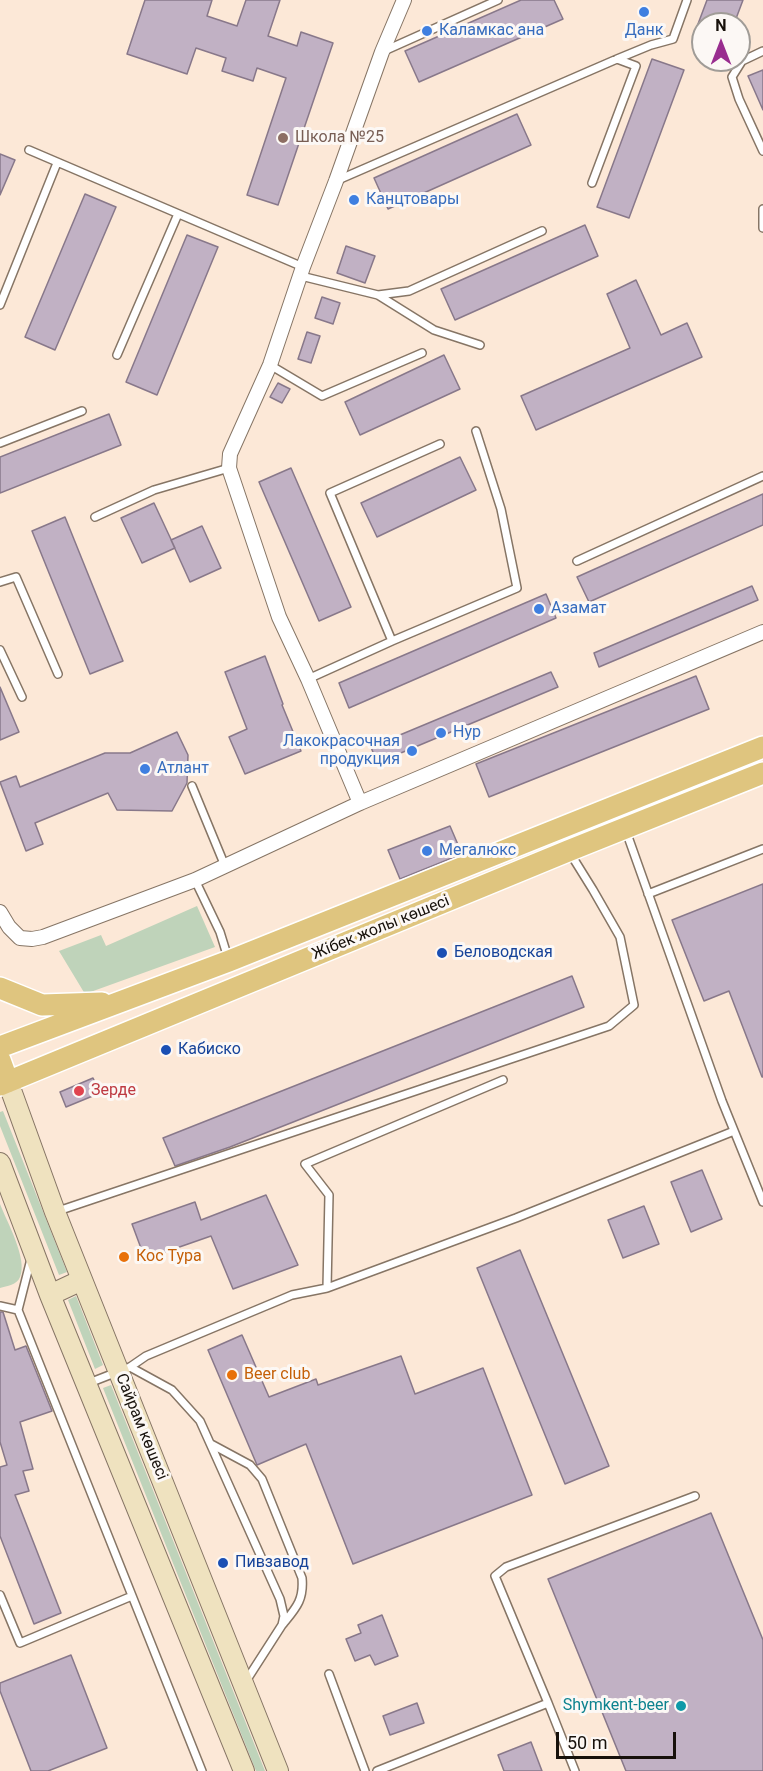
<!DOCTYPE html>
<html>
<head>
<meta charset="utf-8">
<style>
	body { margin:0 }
	#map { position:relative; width:763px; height:1771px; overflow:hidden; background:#fce8d7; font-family:Roboto,sans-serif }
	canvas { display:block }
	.north { position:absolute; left:691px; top:12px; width:60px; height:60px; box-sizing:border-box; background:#fcf8f5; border:2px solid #a09c97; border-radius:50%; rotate:0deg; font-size:16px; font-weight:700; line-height:24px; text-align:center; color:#17110b }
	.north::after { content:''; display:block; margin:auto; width:21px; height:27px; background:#992d8f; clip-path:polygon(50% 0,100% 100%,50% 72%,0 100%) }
	.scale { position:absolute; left:556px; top:1732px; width:120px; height:27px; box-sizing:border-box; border:3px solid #17110b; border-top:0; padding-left:8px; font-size:18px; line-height:21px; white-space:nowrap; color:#17110b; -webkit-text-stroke:4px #fcf8f5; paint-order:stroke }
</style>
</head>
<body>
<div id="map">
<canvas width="763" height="1771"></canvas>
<div class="north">N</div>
<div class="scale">50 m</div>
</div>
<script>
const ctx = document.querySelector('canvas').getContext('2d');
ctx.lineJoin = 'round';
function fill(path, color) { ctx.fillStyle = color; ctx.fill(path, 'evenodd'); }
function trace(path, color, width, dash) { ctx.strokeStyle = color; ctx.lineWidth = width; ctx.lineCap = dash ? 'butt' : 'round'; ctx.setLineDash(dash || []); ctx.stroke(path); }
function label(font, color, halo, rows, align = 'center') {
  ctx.font = font + ' Roboto,sans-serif'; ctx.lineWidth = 6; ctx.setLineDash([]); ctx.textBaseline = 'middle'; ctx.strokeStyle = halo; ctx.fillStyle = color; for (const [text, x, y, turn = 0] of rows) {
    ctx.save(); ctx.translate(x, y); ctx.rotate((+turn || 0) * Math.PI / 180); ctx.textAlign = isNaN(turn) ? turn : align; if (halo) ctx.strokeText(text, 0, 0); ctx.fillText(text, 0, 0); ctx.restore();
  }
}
const green = new Path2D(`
	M197,906L215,947L85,994L59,951L101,935L106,946Z
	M3,1111L67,1272L59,1275L0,1126V1112Z
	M0,1204C7,1222 28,1259 20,1277C17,1285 7,1286 0,1288Z
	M76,1296L103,1365L95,1369L68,1300Z
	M111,1385L265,1771H256L103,1388Z`);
const building = new Path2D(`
	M145,0H212L207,16L237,26L246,0H280L268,36L297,46L301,32L333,43L278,205L247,195L286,78L257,68L253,81L222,71L226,58L196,48L187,74L127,54Z
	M521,0H554L563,19L419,82L405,51Z
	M707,0H743L734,24H698Z
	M652,59L684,70L629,218L597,207Z
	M763,70V110L748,76Z
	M517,114L531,145L388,209L374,178Z
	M0,154L15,160L0,195Z
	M85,194L116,207L55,350L25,337Z
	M585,225L598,256L455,320L441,289Z
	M187,235L218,247L157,395L126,382Z
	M346,246L375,256L365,283L337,273Z
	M636,280L661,335L687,323L702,357L536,430L521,396L630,348L607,294Z
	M322,297L340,303L333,324L315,318Z
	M307,332L320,336L311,363L298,359Z
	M444,355L460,389L360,435L345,402Z
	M278,383L290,389L282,403L270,397Z
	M109,414L121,445L0,493V457Z
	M460,457L476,490L377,537L361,503Z
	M291,468L351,607L319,621L259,482Z
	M763,494V525L589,602L577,577Z
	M154,503L175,548L142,563L121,518Z
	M65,517L123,661L90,674L32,531Z
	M202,526L221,568L190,582L171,540Z
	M752,586L758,600L599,667L594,653Z
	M546,594L556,618L349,708L339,683Z
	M265,656L283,704L282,705L301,751L245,774L229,737L247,729L225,672Z
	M551,672L558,687L377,763L371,747Z
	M696,676L709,709L489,797L476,764Z
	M0,687L19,732L0,740Z
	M177,732L188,755L187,783L172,811L117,810L108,793L35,823L43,844L26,851L0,782L16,776L20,787L105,753H130Z
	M450,826L462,854L400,879L388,850Z
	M763,884V1077H762L729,991L704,1001L672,920Z
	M572,976L584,1007L230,1147L175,1166L163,1138Z
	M93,1078L100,1093L66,1107L60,1092Z
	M702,1170L722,1219L691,1232L671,1182Z
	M266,1195L298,1265L233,1289L211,1236L145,1259L132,1224L195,1202L201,1220Z
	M644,1206L659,1244L623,1258L608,1220Z
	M520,1250L609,1466L565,1484L477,1268Z
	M0,1312H3L15,1350L26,1346L52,1411L20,1422L33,1469L23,1471L29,1491L15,1495L61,1613L34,1624L0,1536V1467L7,1465L0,1442Z
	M242,1335L269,1397L316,1379L318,1385L401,1356L415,1394L483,1368L532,1495L353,1564L306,1444L257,1465L208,1350Z
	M711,1513L763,1640V1771H626L548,1579Z
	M382,1615L398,1656L375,1665L370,1655L355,1661L346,1639L361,1633L358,1625Z
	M71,1655L107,1748L48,1771H31L0,1691V1683Z
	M417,1703L424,1723L390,1735L383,1716Z
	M531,1742L542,1771H504L498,1755Z`);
const lane = new Path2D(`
	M384,51L498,0
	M763,51L742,61L732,77L739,99L763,151
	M29,150L303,267
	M338,180L617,59L651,45L673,39L687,0
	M592,183L636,66L617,59
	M763,209V228
	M301,276L378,295L434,330L480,345
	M378,295L409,291L542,231
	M0,305L57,163
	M117,355L178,214
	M270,365L322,396L422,353
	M0,443L82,411
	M95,517L154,490L229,468
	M577,561L763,476
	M0,582L16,577L58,674
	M392,641L330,493L440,444
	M0,650L22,697
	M308,679L392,641L517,588L501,509L476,431
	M192,786L225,866
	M626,831L722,1101L763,1202
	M195,880L220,932L228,958
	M648,894L763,849
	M58,1211L609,1026L634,1005L620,937L593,890L570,853
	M31,1259L18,1310L202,1771
	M327,1288L329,1195L305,1164L503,1080
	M0,1306L18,1310
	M130,1367L172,1390L200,1421L280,1599L284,1616L282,1625L246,1681
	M89,1383L130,1367L146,1356L292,1295L327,1288L516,1218L734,1131
	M211,1444L250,1465L262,1479L302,1578C304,1600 296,1608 283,1624
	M0,1595L20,1643L132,1596
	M329,1674L365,1771
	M548,1703L575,1771
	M377,1771L548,1703L495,1576L506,1567L695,1496`);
const street = new Path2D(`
	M360,803L308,679L279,617L229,468L230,454L270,365L303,267L336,181L382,52L404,0
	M0,912L9,927L20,938L32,939L43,937L195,880L360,803L763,632`);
const secondary = new Path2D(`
	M8,1082L55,1212L278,1771
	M0,1163L50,1295L244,1771
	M50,1295L82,1280`);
const primary = new Path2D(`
	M0,988L42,1005L102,1003
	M0,1047L229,961L763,747
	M0,1060L8,1082
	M0,1085L568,851L763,773`);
const markers = [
	[644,12,6,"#3f7fe0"],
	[427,31,6,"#3f7fe0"],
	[283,138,6,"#8d6e63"],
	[354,200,6,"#3f7fe0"],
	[539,609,6,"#3f7fe0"],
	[441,733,6,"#3f7fe0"],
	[412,751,6,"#3f7fe0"],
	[145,769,6,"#3f7fe0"],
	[427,851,6,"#3f7fe0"],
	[442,953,6,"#1a4fb4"],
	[166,1050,6,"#1a4fb4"],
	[79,1091,6,"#e0444e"],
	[124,1257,6,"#e8710a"],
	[232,1375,6,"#e8710a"],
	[223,1563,6,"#1a4fb4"],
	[681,1706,6,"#0f9aa8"]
];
const shopNames = [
	["Каламкас ана",439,31],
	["Данк",644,31,"center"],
	["Канцтовары",366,200],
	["Азамат",551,609],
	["Нур",453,733],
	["Лакокрасочная",400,742,"right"],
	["продукция",400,760,"right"],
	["Атлант",157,769],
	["Мегалюкс",439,851]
];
const educationNames = [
	["Школа №25",295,138]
];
const streetNames = [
	["Жібек жолы көшесі",381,928,-22],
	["Сайрам көшесі",141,1427,68]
];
const transitNames = [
	["Беловодская",454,953],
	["Кабиско",178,1050],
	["Пивзавод",235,1563]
];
const healthNames = [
	["Зерде",91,1091]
];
const foodNames = [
	["Кос Тура",136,1257],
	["Beer club",244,1375]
];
const cultureNames = [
	["Shymkent-beer",669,1706]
];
fill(green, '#bfd3ba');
fill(building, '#c1b1c4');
trace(building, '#88788a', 1.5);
trace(lane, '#867565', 10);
trace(street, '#867565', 16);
trace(secondary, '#867565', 22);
trace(primary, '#fff', 24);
trace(lane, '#fff', 7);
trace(street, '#fff', 14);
trace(secondary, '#efe2bf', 20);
trace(primary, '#dfc57f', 21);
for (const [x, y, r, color] of markers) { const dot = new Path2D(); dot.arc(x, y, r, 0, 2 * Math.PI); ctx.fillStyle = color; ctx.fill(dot); trace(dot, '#fcf8f5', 2); }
label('16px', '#366cbe', '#fcf8f5', shopNames, 'left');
label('16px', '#785e54', '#fcf8f5', educationNames, 'left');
label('16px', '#17110b', '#fcf8f5', streetNames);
label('16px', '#164399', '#fcf8f5', transitNames, 'left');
label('16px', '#be3a42', '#fcf8f5', healthNames, 'left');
label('16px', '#c56008', '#fcf8f5', foodNames, 'left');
label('16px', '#0d838f', '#fcf8f5', cultureNames, 'right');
</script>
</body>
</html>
